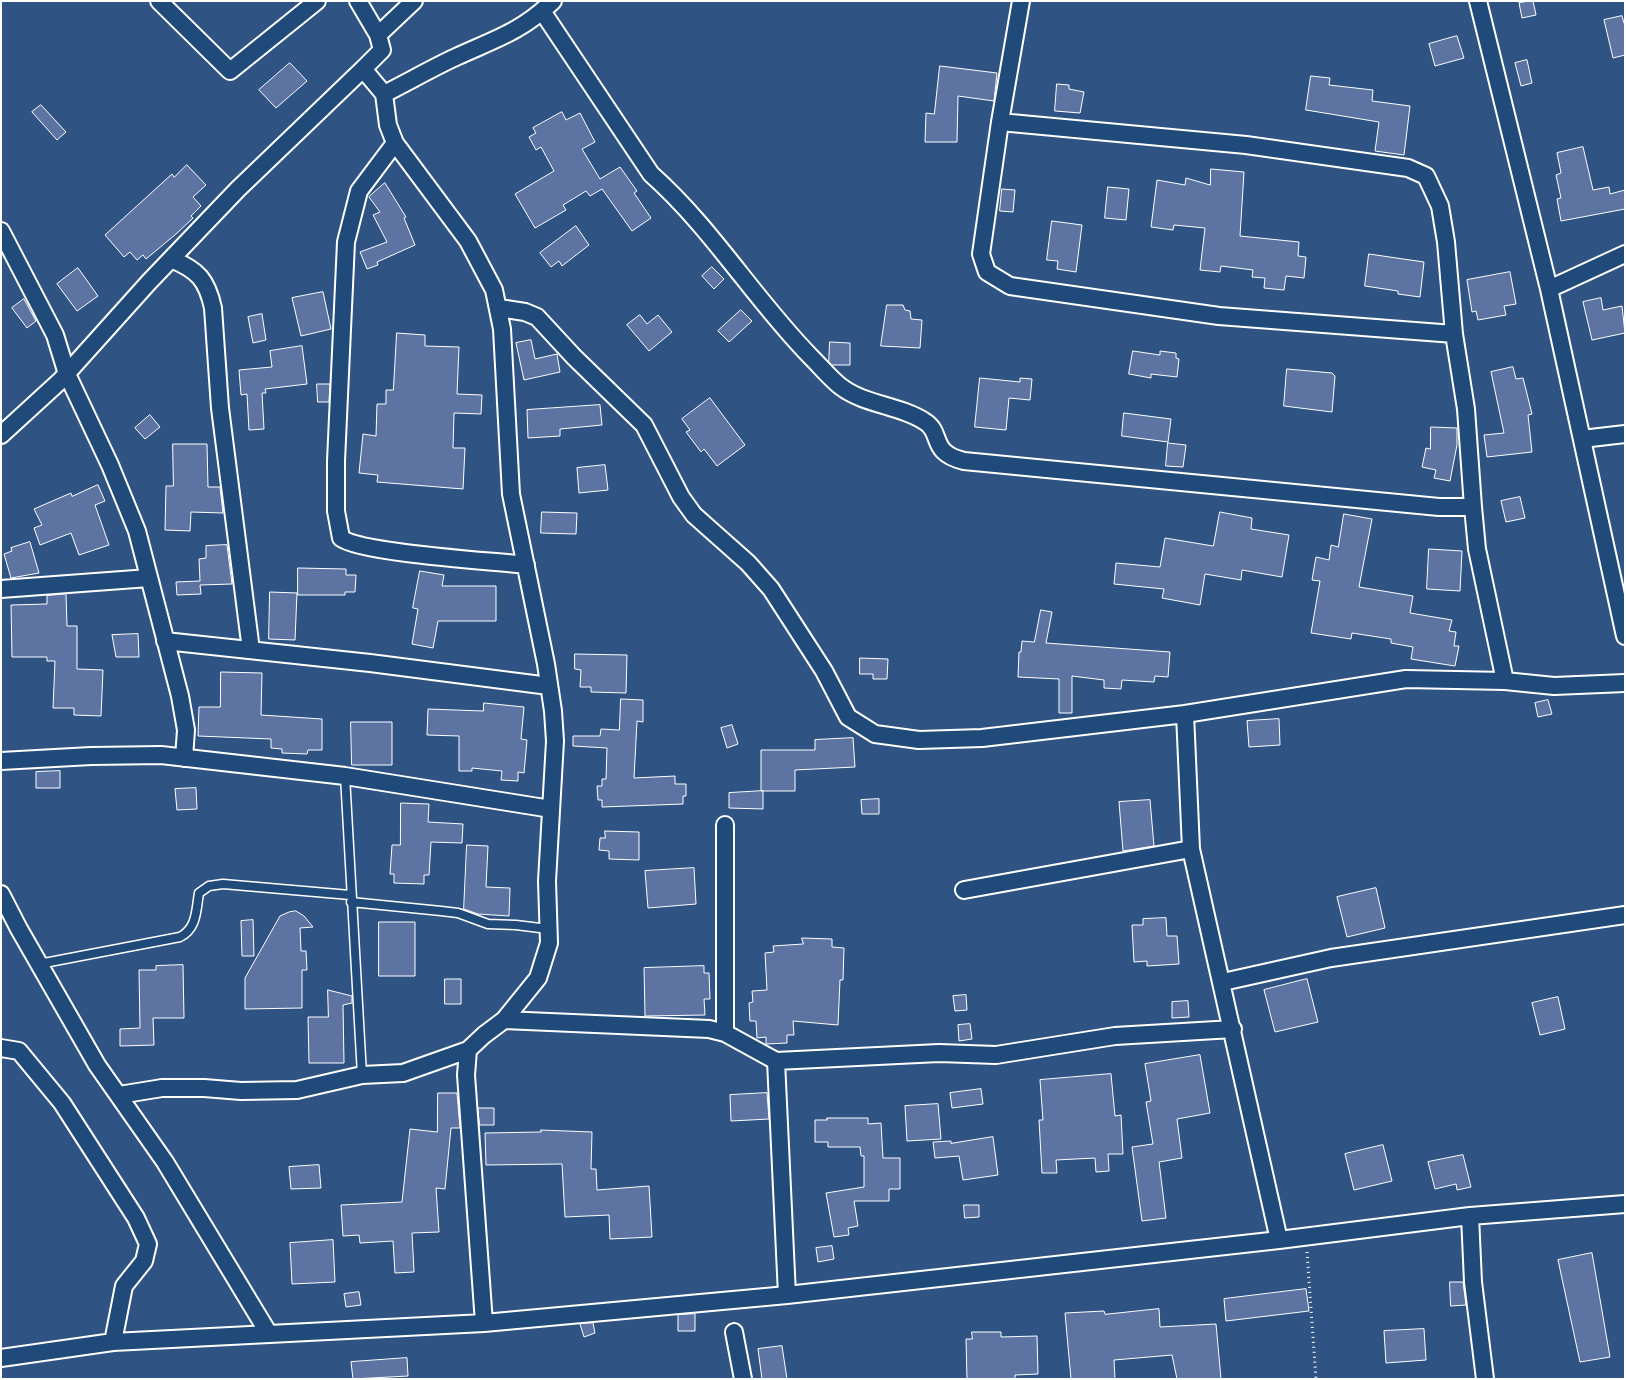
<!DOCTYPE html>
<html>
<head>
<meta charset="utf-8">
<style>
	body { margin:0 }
	#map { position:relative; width:1626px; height:1380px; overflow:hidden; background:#2f5484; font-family:Mynerve,sans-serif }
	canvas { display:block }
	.frame { position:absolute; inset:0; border:2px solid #fff; pointer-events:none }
</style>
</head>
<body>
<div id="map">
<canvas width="1626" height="1380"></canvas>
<div class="frame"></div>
</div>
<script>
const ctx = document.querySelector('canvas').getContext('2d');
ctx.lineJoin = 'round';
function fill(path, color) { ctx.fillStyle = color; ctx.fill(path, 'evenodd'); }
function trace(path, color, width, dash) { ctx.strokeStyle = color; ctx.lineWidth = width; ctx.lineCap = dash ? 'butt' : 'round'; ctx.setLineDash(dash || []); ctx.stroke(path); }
const building = new Path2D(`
	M1533,1L1536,15L1522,18L1519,3Z
	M1622,16L1625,26V55L1613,58L1604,20Z
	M1457,36L1464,58L1435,66L1429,44Z
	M1527,60L1532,83L1521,86L1515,63Z
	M290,63L307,81L276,108L259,90Z
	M940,66L997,73L994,101L958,96L957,142H925L926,113L934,114Z
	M1311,76L1330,78L1329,85L1373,90L1372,101L1410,106L1404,155L1375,151L1379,122L1306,110Z
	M1057,84L1069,85V89L1084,92L1080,113L1055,111Z
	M41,105L66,132L57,140L32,112Z
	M562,112L566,120L580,113L595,142L582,149L600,179L620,167L637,191L634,193L651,218L632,231L602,189L590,196L586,191L563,205L566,210L535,228L515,194L554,171L541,147L536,150L529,137L536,133L533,128Z
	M1583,147L1593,190L1609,187L1610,194L1625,190V209L1561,221L1557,199L1561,198L1556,175L1561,173L1557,153Z
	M187,165L206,185L193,197L201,206L191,216L193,218L176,234L146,259L143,255L137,260L130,252L124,257L105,235L161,184L172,174L174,177Z
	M1211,169L1244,172L1240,236L1299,242L1298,256L1306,257L1304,278L1286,276L1284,290L1264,288L1265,278L1252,277L1253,270L1221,266L1220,272L1200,270L1205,228L1174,225L1173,230L1151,227L1157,180L1185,185L1186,178L1210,185Z
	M385,183L406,217L404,218L415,245L377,262L378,265L367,269L360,252L387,242L373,215L380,212L369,197Z
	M1108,187L1129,189L1126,220L1105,218Z
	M1002,189L1015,190L1013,212L1000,211Z
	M1052,221L1082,225L1076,272L1057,269L1058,261L1047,260Z
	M576,226L589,245L562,266L559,261L551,267L540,253Z
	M1369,254L1424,262L1420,297L1398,294V291L1365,286Z
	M712,267L724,279L714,289L702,276Z
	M78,268L98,296L77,311L57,284Z
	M1510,272L1516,304L1504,306L1506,315L1478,320L1476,311L1472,312L1467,280Z
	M323,292L331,329L301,336L292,298Z
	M1601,298L1603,310L1622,306L1625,333L1592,340L1583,302Z
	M24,299L36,321L27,328L12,308Z
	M887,305H903L905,310L910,311L911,319L922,320L920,348L881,346Z
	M741,310L752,321L729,342L718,331Z
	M262,314L266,340L253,343L248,317Z
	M640,315L647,324L658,315L672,332L649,351L627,325Z
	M397,333L425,335V346L459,347L457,394L482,395L481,414L454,413L453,448H465L463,489L377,482L378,475L359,473L363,434L376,436L377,404H386V390H393Z
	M531,340L535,359L557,354L560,372L524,380L516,343Z
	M830,342L850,343V365H832L829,362Z
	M302,346L307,384L265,389L266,393H262L264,429L249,430L247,394L241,395L239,370L272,367L270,351Z
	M1133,351L1160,355V351L1176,353V358L1179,359L1177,377L1151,374V378L1129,374Z
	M1513,367L1516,379L1523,378L1532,414L1528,415L1532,452L1487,457L1484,435L1504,433L1491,372Z
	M1287,369L1332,373L1335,376L1332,412L1284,406Z
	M980,378L1020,382V378L1032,379L1030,400L1009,398L1006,430L975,427Z
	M317,384H330L329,402H318Z
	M710,398L745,445L717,466L704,449L701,452L686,432L690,430L682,419Z
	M600,405L602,425L560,429V436L528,438L527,410Z
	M1124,413L1171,419L1168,442L1122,436Z
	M150,415L160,427L145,439L135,428Z
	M1431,427L1457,428V445L1450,481L1434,478L1436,470L1422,467L1426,448L1430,449Z
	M1168,443L1186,445L1183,467L1166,466Z
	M173,444H207L208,487H220L223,513L191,512L190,531L165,530L166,486H173Z
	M605,465L608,490L579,493L577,468Z
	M98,485L105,501L95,505L109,545L79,555L71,533L40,545L34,528L42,525L34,509L71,493L72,496Z
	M1520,497L1525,518L1506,522L1501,501Z
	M542,512L577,513L576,534L541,533Z
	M1220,512L1252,518L1251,529L1289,535L1282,577L1242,570L1241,580L1205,574L1200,605L1162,598L1164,589L1114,584L1116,563L1160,567L1165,538L1213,546Z
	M1344,514L1372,519L1359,587L1413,596L1410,613L1452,620L1449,631L1456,632L1454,646H1459L1455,666L1411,659L1413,647L1391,643V639L1352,633L1351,639L1311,633L1320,581L1312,580L1316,557L1329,560L1331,545L1338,547Z
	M30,542L39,573L11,578L4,554L12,551L11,548Z
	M227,545L232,584L200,585L201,594L177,595L176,582L200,581L199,559L206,558V546Z
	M1429,549L1462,551L1460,591L1427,589Z
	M298,568L346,569V575H356L355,592H345V595H298Z
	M420,571L444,575L442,586H496V621H438L433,648L412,644L418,609L413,608Z
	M270,592L297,593L295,640L269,639Z
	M66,594L67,626H77V669L103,670L101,716L74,715V708H53L55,661H47V657H12L11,605L47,604V596Z
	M1041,610L1052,612L1046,643L1170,652L1168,677L1155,676L1154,682L1122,680L1121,689L1104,688V680L1072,676V713H1059V679L1018,677L1019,652H1021L1022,641L1034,642Z
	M138,634L139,657H116L112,635Z
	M575,654L627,655L626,693L591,692V687H580L581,670L575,669Z
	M860,658L888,659L887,679H873V674H860Z
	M221,672L262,673L261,715L322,719V750H308L307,754L282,753V749L271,748V739L198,736L199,707H220Z
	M621,699L643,700V722L637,721L634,778L675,776V784H686V796H683V804L602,807V800H598L597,786H602V779H606L607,748L573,746V736H600L601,729L619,730Z
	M1548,700L1552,714L1538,717L1535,703Z
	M484,703L524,707L521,739L527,740L524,773L518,772V781L501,780L502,771L472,768V771H459V736L427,735L428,709L483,711Z
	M1279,719L1280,745L1249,747L1247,721Z
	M351,722H392V765H352Z
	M732,725L738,744L727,748L721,728Z
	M853,738L855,767L795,770V791H761V750H815V740Z
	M60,771V788H36V772Z
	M196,788L197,809L177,810L175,789Z
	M763,791V809L729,808V793Z
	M879,799V814H862L861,800Z
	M1150,800L1154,846L1123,851L1119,802Z
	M401,803L429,804L428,822L463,824L462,843L431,842L429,875H424V884L394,883V874H390L392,845H400Z
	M605,831L639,832V860L609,859V851L599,850L600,838H605Z
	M467,845L488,846L486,887L510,888L509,916L478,914L464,909Z
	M694,868L696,904L648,908L645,871Z
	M1376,888L1385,928L1347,937L1337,897Z
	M296,911L304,916L313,927L300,928L301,951H306L307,970H302V1008L245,1009V978L280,916L289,912Z
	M1166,918L1167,936H1177L1179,964L1147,966V961L1134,962L1132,925H1143V919Z
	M253,920L254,956H242L241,921Z
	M379,922H415V976H379Z
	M802,938L832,939V947L844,948L843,980H840L838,1025L793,1021L794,1035H787V1043L766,1044V1037L757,1038L756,1021H750L749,1003L753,1002L752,991L767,990L765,953L774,952L773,946L803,944Z
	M183,965L184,1018H153L154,1045L120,1046V1029L140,1028L139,970H156V966Z
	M704,966V973H709L710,999H704L705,1015L645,1016L644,968Z
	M445,979H461V1004H445Z
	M1307,979L1318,1022L1275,1032L1264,990Z
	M328,990L352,996V1003L343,1005L344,1063H309L308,1017H328Z
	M966,995L967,1010L955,1011L953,996Z
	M1558,997L1565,1029L1540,1035L1532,1003Z
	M1188,1001L1189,1017L1172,1018V1002Z
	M970,1024L972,1039L959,1041L958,1025Z
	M1200,1055L1210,1113L1177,1119L1182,1158L1159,1162L1166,1218L1142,1221L1132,1147L1153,1144L1146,1102L1151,1101L1145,1064Z
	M1111,1074L1115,1116L1121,1115L1123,1154H1108L1109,1171L1096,1172L1095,1158L1056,1160L1057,1173H1042L1039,1120H1043L1040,1080Z
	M981,1089L983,1104L952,1108L950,1093Z
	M438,1093H457L460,1128H451L445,1189L436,1188L439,1232L412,1233L414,1272L395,1273L393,1241L360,1243L359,1235L343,1236L341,1205L402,1202L410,1129L437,1132Z
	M767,1093L769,1119L731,1121L730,1095Z
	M938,1104L941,1139L907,1141L905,1106Z
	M478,1108H494V1125H480Z
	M827,1118H868V1124L881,1123L883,1158H900V1189H889V1201H854L858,1226L848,1228L849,1235L834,1237L826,1193L864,1187V1156H861L860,1147H828V1142H815V1120H827Z
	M541,1130L592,1132L591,1169H596L597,1190L649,1186L652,1237L610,1239L609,1215L565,1217L562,1164L486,1165L485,1133L541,1132Z
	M993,1137L998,1175L963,1180L959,1156L935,1158L933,1142L951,1141V1143Z
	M1383,1145L1392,1181L1354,1190L1345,1154Z
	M1463,1155L1471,1187L1457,1190L1456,1184L1435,1189L1428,1162Z
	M319,1165L321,1188L291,1189L289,1167Z
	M964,1205H979V1217L965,1218Z
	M333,1240L335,1282L292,1284L290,1243Z
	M832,1246L834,1259L818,1262L816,1248Z
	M1592,1253L1610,1357L1580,1362L1558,1260Z
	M1450,1282H1463L1466,1305L1451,1306Z
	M1306,1289L1309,1311L1226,1321L1224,1299Z
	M359,1292L361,1305L346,1307L344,1294Z
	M1159,1309L1160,1327L1216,1324L1221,1379H1177L1172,1355L1114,1360L1115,1379H1071L1065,1313L1104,1311L1105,1314Z
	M695,1314V1331H678V1315Z
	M593,1323L595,1333L584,1337L580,1324Z
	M1424,1329L1426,1360L1386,1363L1384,1331Z
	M972,1332H1001V1337L1037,1336L1038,1374L1015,1375V1379H967L966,1339H972Z
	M782,1346L787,1379H762L758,1349Z
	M407,1358L408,1376L353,1379L351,1362Z`);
const path = new Path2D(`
	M1307,1252L1316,1379`);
const lane = new Path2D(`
	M345,776L362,1075
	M351,902L441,911L458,913L488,924L516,925L548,929
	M39,964L180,937C197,928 196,911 199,893L209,886L223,884L350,895`);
const street = new Path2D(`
	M159,1L230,71L317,1
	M358,1L378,35L382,50L363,69L384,94L388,125L395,143L468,241L494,290L502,329L511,494L546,664L553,711L555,741L547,881L549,943L538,978L504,1020L484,1035L468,1050L466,1075L484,1323
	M1021,1L1000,122L981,254L987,272L1010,286L1219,316L1454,334
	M1478,1L1549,289L1625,636
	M542,11L651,174C712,228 754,299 811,357C820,366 830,378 840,386C864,405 899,405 924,421C944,433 928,452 964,461L1439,507H1473L1477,549L1505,681
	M378,35L414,1
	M384,94C408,82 432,68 456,57C495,39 521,32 553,1
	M1000,122L1246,145L1408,168L1426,176L1440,206L1446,242L1454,334L1466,409L1473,507
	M395,143L359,191L346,242L336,461V511L341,538C360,553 492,561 526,565
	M1,231L55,335L67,374L110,465L137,531L180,696L186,730L184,758
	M171,259C198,270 207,280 213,308L220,408L251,650
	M1549,289L1625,254
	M499,308L525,312L537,317L574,357L644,425L681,497L694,515L748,563L771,589L824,671L848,717L875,734L919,740L982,738L1185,714
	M1,435L60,381L149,282L238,189L363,69
	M1582,439L1625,434
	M1,589L149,578
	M165,641L370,663L549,686
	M1,761L91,756L161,755L345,776L551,809
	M725,825V1033
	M964,890L1191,849
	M1,894L19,929L97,1065L165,1162L269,1334
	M1223,982L1331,958L1625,915
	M504,1020L709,1029L725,1033L776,1061L939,1053L996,1055L1115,1036L1233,1029
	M1,1048L19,1051L62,1103L136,1218L148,1244L144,1261L124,1286L113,1342
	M776,1061L787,1295
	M119,1095L162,1088H204L241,1091L297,1090L362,1075L403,1073L468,1050
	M1470,1216L1473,1282L1485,1379
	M1279,1240L1191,849L1185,714L1406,679L1505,681L1554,686L1625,683
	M734,1332L743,1379
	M1,1358L113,1342L484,1323L787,1295L1279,1240L1470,1216L1625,1204`);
fill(building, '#5d74a2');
trace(building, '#fff', 1);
trace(lane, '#fff', 11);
trace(street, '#fff', 20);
trace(path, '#fff', 3, [1, 4]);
trace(lane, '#1f4a7a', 8);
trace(street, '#1f4a7a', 16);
</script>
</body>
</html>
